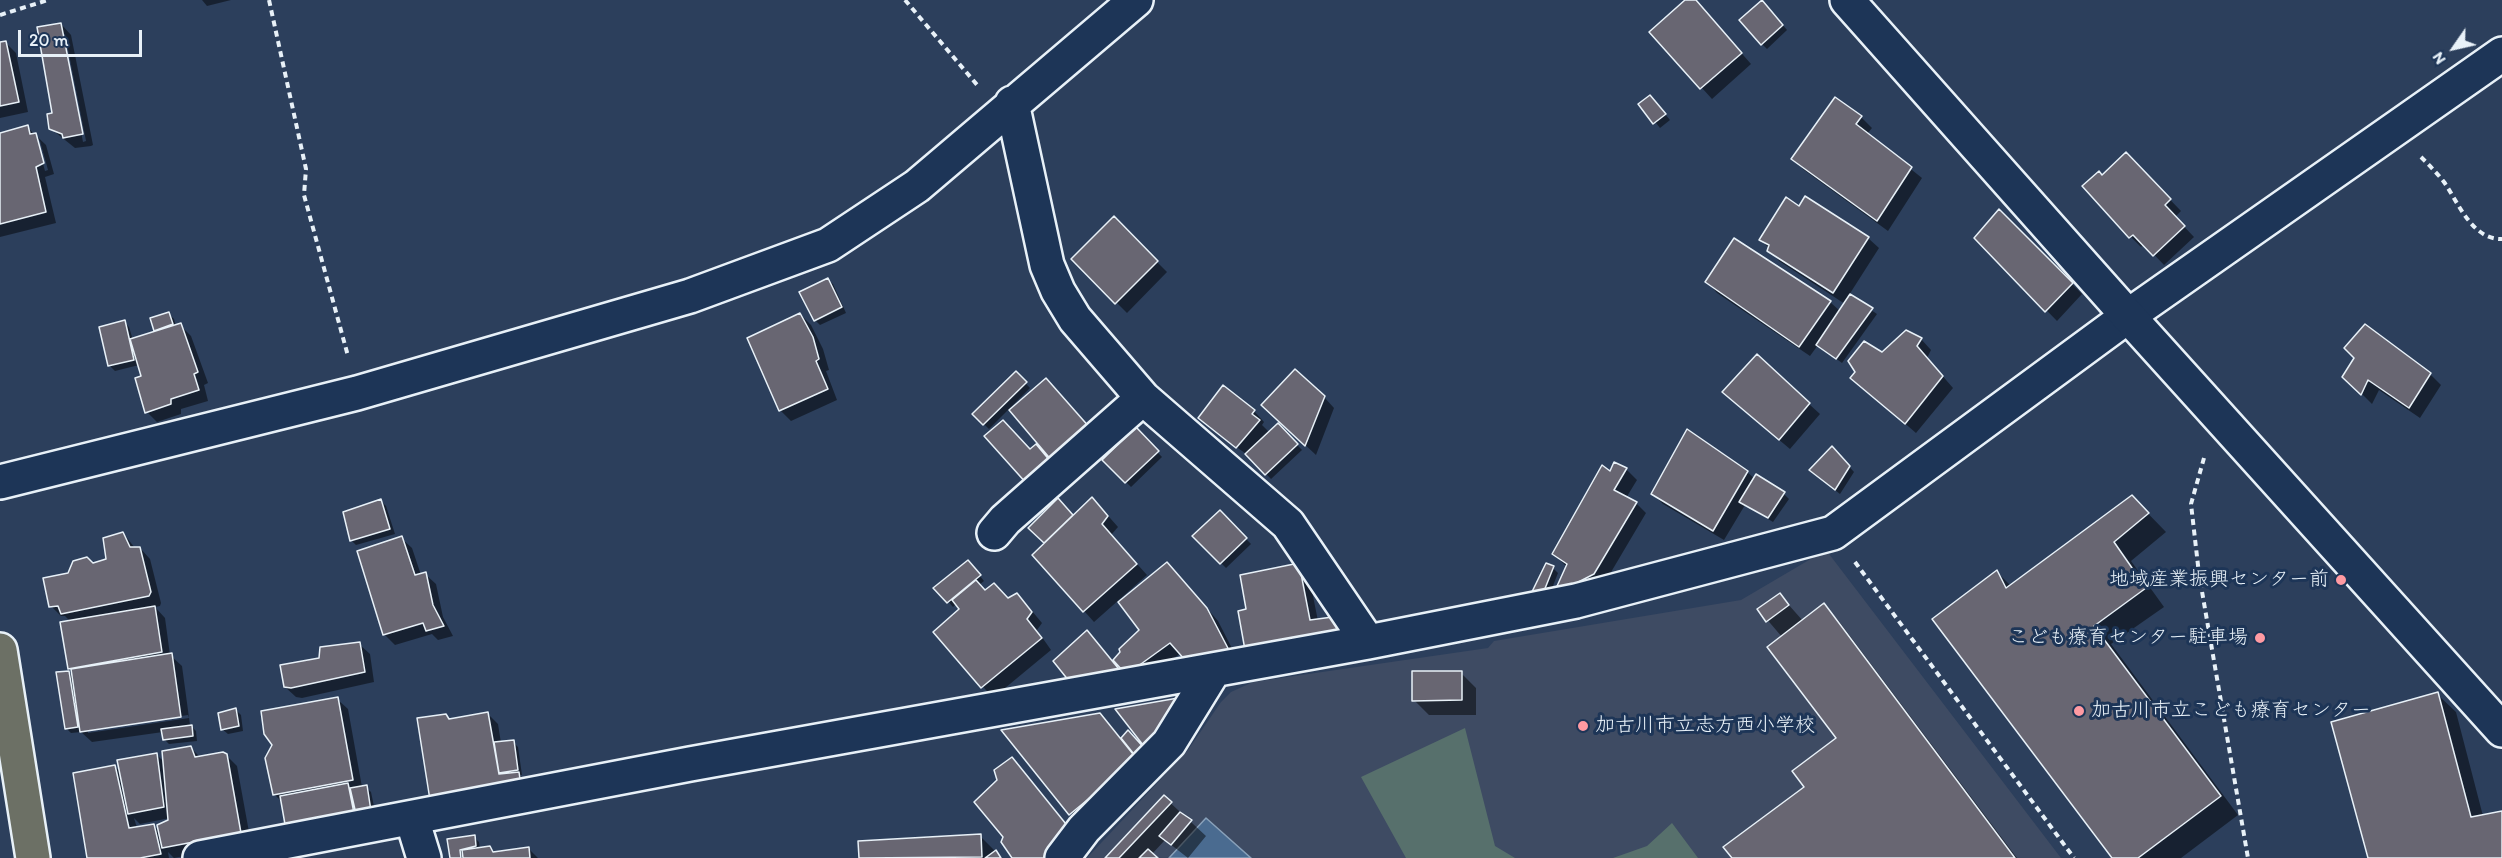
<!DOCTYPE html>
<html>
<head>
<meta charset="utf-8">
<style>
	body { margin:0 }
	#map { position:relative; width:2502px; height:858px; overflow:hidden; background:#2c3f5c; font-family:Itim,sans-serif }
	canvas { display:block }
	.north { position:absolute; left:2424px; top:18px; width:60px; height:60px; -webkit-text-stroke:4px #1d3557; paint-order:stroke; rotate:236deg; font-size:16px; font-weight:700; line-height:24px; text-align:center; color:#e8f1f8 }
	.north::after { content:''; display:block; margin:auto; width:21px; height:27px; background:#e8f1f8; clip-path:polygon(50% 0,100% 100%,50% 72%,0 100%) }
	.scale { position:absolute; left:18px; top:30px; width:124px; height:27px; box-sizing:border-box; border:3px solid #e8f1f8; border-top:0; padding-left:8px; font-size:18px; line-height:21px; white-space:nowrap; color:#e8f1f8; -webkit-text-stroke:4px #1d3557; paint-order:stroke }
</style>
</head>
<body>
<div id="map">
<canvas width="2502" height="858"></canvas>
<div class="north">N</div>
<div class="scale">20 m</div>
</div>
<script>
const ctx = document.querySelector('canvas').getContext('2d');
ctx.lineJoin = 'round';
function fill(path, color) { ctx.fillStyle = color; ctx.fill(path, 'evenodd'); }
function trace(path, color, width, dash) { ctx.strokeStyle = color; ctx.lineWidth = width; ctx.lineCap = dash ? 'butt' : 'round'; ctx.setLineDash(dash || []); ctx.stroke(path); }
function label(font, color, halo, rows, align = 'center') {
  ctx.font = font + ' Itim,"Klee One",sans-serif'; ctx.lineWidth = 6; ctx.setLineDash([]); ctx.textBaseline = 'middle'; ctx.strokeStyle = halo; ctx.fillStyle = color; for (const [text, x, y, turn = 0] of rows) {
    ctx.save(); ctx.translate(x, y); ctx.rotate((+turn || 0) * Math.PI / 180); ctx.textAlign = isNaN(turn) ? turn : align; if (halo) ctx.strokeText(text, 0, 0); ctx.fillText(text, 0, 0); ctx.restore();
  }
}
const built = new Path2D(`
	M1826,550L2061,858H1087L1188,750L1221,702L1231,692L1253,682L1488,648L1494,641L1741,600Z`);
const green = new Path2D(`
	M1465,728L1495,846L1515,858H1406L1361,777Z
	M1672,823L1698,858H1613L1647,846Z`);
const water = new Path2D(`
	M1206,818L1251,858H1169Z`);
const shadow = new Path2D(`
	M202,0H231L207,6Z
	M1688,0H1694L1701,7L1751,64L1712,99L1651,32Z
	M1767,7L1787,30L1767,49L1762,44Z
	M61,24L71,35L93,145L91,146L75,148L50,128L54,114ZM62,34H65L86,141L83,142Z
	M5,42L16,53L28,112L0,118V44Z
	M1835,100L1861,117L1872,128L1867,134L1922,178L1888,231L1804,170L1793,159Z
	M1655,102L1670,120L1660,128L1641,104Z
	M27,127L46,145L54,174L45,177L56,223L0,237V134ZM36,137L40,141L48,170L45,171Z
	M2126,154L2181,211L2175,217L2194,237L2164,265L2144,244L2141,247L2131,237L2102,177Z
	M1800,208L1868,238L1879,248L1849,295L1877,314L1842,363L1818,345L1810,356L1717,293L1707,282L1830,302L1840,311L1845,304L1779,261L1761,239Z
	M1999,211L2082,294L2057,321L1976,238Z
	M1114,219L1167,272L1127,313L1073,259Z
	M827,279L833,284L846,313L820,325L815,320Z
	M169,314L174,319L176,326L180,325L191,336L208,383L204,385L208,401L181,409V414L157,422L147,412L139,365L115,371L110,366L101,328L124,322L129,327L133,340L158,332L156,330Z
	M800,314L811,325L823,349L829,370L826,371L837,400L791,421L780,410Z
	M1921,339L1931,350L1927,358L1953,388L1916,433L1852,378L1883,354Z
	M1016,373L1030,388L989,429L974,414Z
	M2430,374L2441,385L2420,418L2379,390L2372,404L2344,376Z
	M1324,397L1334,408L1316,455L1273,415Z
	M1734,402L1809,404L1820,414L1790,449Z
	M1254,411L1264,422L1262,425L1270,433L1278,425L1302,450L1271,479L1249,456L1210,428L1200,418Z
	M1136,430L1162,457L1131,487L1104,460Z
	M1837,453L1854,472L1840,494L1816,475Z
	M1626,469L1637,480L1626,498L1636,503L1646,513L1604,584L1565,605L1567,567L1554,554L1610,473Z
	M1747,472L1755,479L1784,494L1789,499L1773,522L1745,505L1724,540L1663,504L1653,494Z
	M2132,497L2166,532L2131,561L2164,607L2111,644L2238,815L2181,858H2114L1997,572L2011,586Z
	M381,501L386,506L395,534L356,545L351,540Z
	M1063,505L1074,517L1103,510L1118,527L1111,535L1147,575L1094,622L1034,555L1046,544L1030,528Z
	M1220,512L1251,544L1226,568L1194,536Z
	M123,533L135,548H140L150,559L161,603L160,606L155,607L165,618L170,655L182,666L190,725L196,731L197,741L169,744L164,739L163,732L92,742L81,732L71,733L66,728L69,673L74,678L73,672L69,668L71,622L65,616H61L51,606L69,575L107,560ZM188,715L189,718L88,733V730Z
	M401,538L412,548L421,575L425,574L436,584L443,617L453,636L438,640L432,634L395,645L384,634Z
	M1298,565L1309,576L1318,621L1350,628L1247,610Z
	M973,567L984,581L979,585L985,592L1008,600L1017,595L1027,605L1042,623L1037,630L1051,650L993,698L935,632L961,609L956,604L953,607L936,588Z
	M1553,568L1558,573L1549,596L1534,606Z
	M1177,574L1218,621L1240,664L1181,653L1146,678L1124,670L1141,630Z
	M1780,595L1803,621L1824,605L1838,620L2017,858H1734L1806,787L1838,738L1782,637L1759,610Z
	M359,644L370,654L374,682L302,698L296,697L285,687L321,659Z
	M1461,673L1476,688V715H1429L1414,700Z
	M2437,694L2456,712L2483,816L2502,813V858H2369Z
	M337,699L348,709L362,787H366L371,792L376,816L282,802L274,794Z
	M236,710L241,715L243,731L228,734L222,729Z
	M488,714L498,724L501,743L513,742L518,747L522,775H520L529,784L442,810L446,715L451,720Z
	M1100,714L1122,739L1128,732L1150,756L1081,825L1003,731Z
	M190,747L200,757L226,755L237,766L251,843L174,858L168,852L169,858H89L114,766L122,773L157,755L165,763ZM175,817L160,832L154,826L137,828L134,818L140,824Z
	M1012,759L1080,841L1065,858H1014L1005,837L999,781Z
	M1164,797L1206,836L1188,858L1165,840L1152,854L1156,858H1107Z
	M980,836L1002,858H860L859,842Z
	M474,837L479,842L480,849L490,848L495,853L528,848L538,858H451Z`);
const building = new Path2D(`
	M1685,0H1696L1742,53L1700,89L1649,32Z
	M1762,0L1783,25L1761,45L1739,20Z
	M61,23L83,134L63,138L62,134L49,129L47,114L52,113L37,27Z
	M6,41L19,102L0,106V42Z
	M1650,95L1666,114L1653,124L1638,104Z
	M1835,97L1862,116L1856,124L1912,167L1877,221L1791,159Z
	M28,125L30,134L36,133L44,163L36,167L46,212L0,224V133Z
	M2126,152L2171,199L2165,205L2185,226L2153,256L2133,235L2129,238L2082,186L2099,171L2102,175Z
	M1805,196L1869,237L1833,293L1767,251L1769,245L1759,240L1786,197L1799,206Z
	M1999,209L2073,283L2045,312L1974,238Z
	M1114,216L1158,261L1115,304L1071,259Z
	M1734,238L1831,301L1799,347L1705,282Z
	M828,278L842,307L814,321L799,292Z
	M1850,294L1873,308L1836,359L1816,345Z
	M169,312L173,324L154,331L150,318Z
	M800,313L813,337L819,359L816,361L828,389L779,411L747,338Z
	M125,320L134,360L108,366L99,327Z
	M181,323L198,372L194,374L199,390L171,399V404L145,413L135,378L141,376L130,339Z
	M2365,324L2431,373L2409,408L2368,380L2361,395L2342,377L2354,358L2344,348Z
	M1906,330L1922,338L1917,346L1943,376L1905,424L1850,378L1855,372L1848,361L1864,341L1882,352Z
	M1757,354L1810,403L1779,440L1722,392Z
	M1295,369L1325,396L1305,446L1261,405Z
	M1016,371L1027,382L983,425L972,414Z
	M1046,378L1091,429L1053,462L1009,410Z
	M1223,385L1255,410L1252,414L1260,420L1236,448L1198,418Z
	M1003,420L1030,449L1036,444L1051,462L1027,484L984,436Z
	M1278,423L1298,444L1265,475L1245,454Z
	M1136,427L1159,451L1125,483L1102,460Z
	M1687,429L1748,471L1713,531L1651,494Z
	M1832,446L1850,466L1835,490L1809,470Z
	M1614,462L1627,468L1614,490L1637,502L1594,574L1553,595L1567,564L1552,554L1602,465L1610,471Z
	M1756,474L1785,492L1768,518L1739,502Z
	M2132,495L2149,513L2114,542L2146,588L2094,626L2221,796L2138,858H2112L1932,619L1997,570L2006,588Z
	M1092,497L1108,516L1102,524L1137,564L1083,612L1032,555Z
	M1058,498L1073,515L1044,543L1028,528Z
	M381,499L390,529L350,541L343,512Z
	M1220,510L1247,538L1220,564L1192,536Z
	M123,532L130,547H140L151,592L149,596L61,614L58,606L49,607L43,578L68,573L73,561L87,557L93,563L106,559L103,538Z
	M402,536L415,575L426,572L433,605L444,626L426,631L423,623L383,635L357,551Z
	M968,560L981,575L947,603L933,588Z
	M1167,562L1207,608L1231,654L1185,660L1170,643L1134,669L1131,667L1123,671L1113,660L1120,652L1119,649L1139,630L1118,602Z
	M1299,563L1310,620L1340,616L1342,631L1245,650L1238,611L1246,609L1240,575Z
	M1546,563L1554,566L1544,591L1527,602Z
	M976,580L985,590L994,583L1008,598L1017,593L1032,612L1027,619L1042,638L981,688L933,632L959,609L952,600Z
	M1780,593L1789,605L1766,622L1757,609Z
	M1824,603L2015,858H1732L1723,847L1804,787L1792,771L1836,738L1767,647Z
	M155,606L162,652L68,669L60,622Z
	M1087,630L1118,668L1109,675L1069,681L1053,661Z
	M360,642L365,672L291,688L284,687L280,665L319,658L320,647Z
	M172,653L181,717L80,732L71,669Z
	M69,671L78,727L65,729L56,672Z
	M1412,671H1462V700L1412,701Z
	M2438,692L2471,817L2502,811V858H2368L2331,722Z
	M338,697L353,780L273,795L265,758L272,745L264,734L261,711Z
	M1178,698L1168,726L1143,745L1115,709Z
	M236,708L239,726L221,730L218,713Z
	M488,712L499,774L519,772L521,786L430,800L417,718L446,714L449,719Z
	M1100,713L1137,759L1069,815L1001,730Z
	M192,725L193,736L163,740L161,729Z
	M1128,730L1146,750L1137,758L1121,738Z
	M514,740L518,770L499,773L494,742Z
	M191,746L195,757L223,752L227,754L241,833L162,848L157,825L168,820L162,751Z
	M157,753L164,807L128,814L117,760Z
	M1012,757L1070,829L1045,858H1012L1001,842L1003,837L974,802L997,780L994,770Z
	M115,765L129,828L154,824L161,854L140,858H87L73,773Z
	M348,783L355,818L286,830L280,796Z
	M367,785L371,811L356,814L350,788Z
	M1164,795L1172,802L1119,858H1105Z
	M1180,812L1192,820L1171,845L1159,836Z
	M981,834L982,857L859,858L858,841Z
	M475,835L476,846L460,850L461,858H450L447,839Z
	M490,846L493,852L529,847L530,858H463L462,850Z
	M1148,849L1158,858H1139Z
	M996,850L1001,858H985Z`);
const path = new Path2D(`
	M269,0L306,169L304,195L348,356
	M905,0L978,86
	M0,15L48,0
	M2421,157C2429,165 2437,173 2444,182C2458,202 2472,240 2502,239
	M2204,458L2191,504L2199,574L2248,858
	M1855,562L2074,858`);
const minor = new Path2D(`
	M1012,103L1047,265L1058,291L1075,319L1143,398L1288,524L1368,642
	M0,482L357,393L690,296L828,245L917,186L1136,0
	M994,533L1005,520L1143,398
	M412,819L424,858
	M200,858L690,764L1368,642L1576,601L1833,533L2128,316L2502,54
	M1062,858L1084,829L1169,743L1214,670`);
const tertiary = new Path2D(`
	M1847,0L2128,316L2502,730`);
const primary = new Path2D(`
	M0,650L33,858`);
const markers = [
	[2341,580,6,"#ff9aa2"],
	[2260,638,6,"#ff9aa2"],
	[2079,711,6,"#ff9aa2"],
	[1583,726,6,"#ff9aa2"]
];
const poiNames = [
	["地域産業振興センター前",2329,580],
	["こども療育センター駐車場",2248,638],
	["加古川市立こども療育センター",2091,711,"left"],
	["加古川市立志方西小学校",1595,726,"left"]
];
fill(built, '#3e4b63');
fill(green, '#57706c');
fill(water, '#4a6b90');
trace(water, '#89a1ba', 1.5);
fill(shadow, '#0007');
fill(building, '#686672');
trace(building, '#e8f1f8', 1.5);
trace(minor, '#e8f1f8', 38);
trace(tertiary, '#e8f1f8', 38);
trace(primary, '#e8f1f8', 38);
trace(path, '#e8f1f8', 4, [6, 4.5]);
trace(minor, '#1d3557', 33);
trace(tertiary, '#1d3557', 33);
trace(primary, '#6c7065', 33);
for (const [x, y, r, color] of markers) { const dot = new Path2D(); dot.arc(x, y, r, 0, 2 * Math.PI); ctx.fillStyle = color; ctx.fill(dot); trace(dot, '#1d3557', 2); }
label('20px', '#e8f1f8', '#1d3557', poiNames, 'right');
</script>
</body>
</html>
